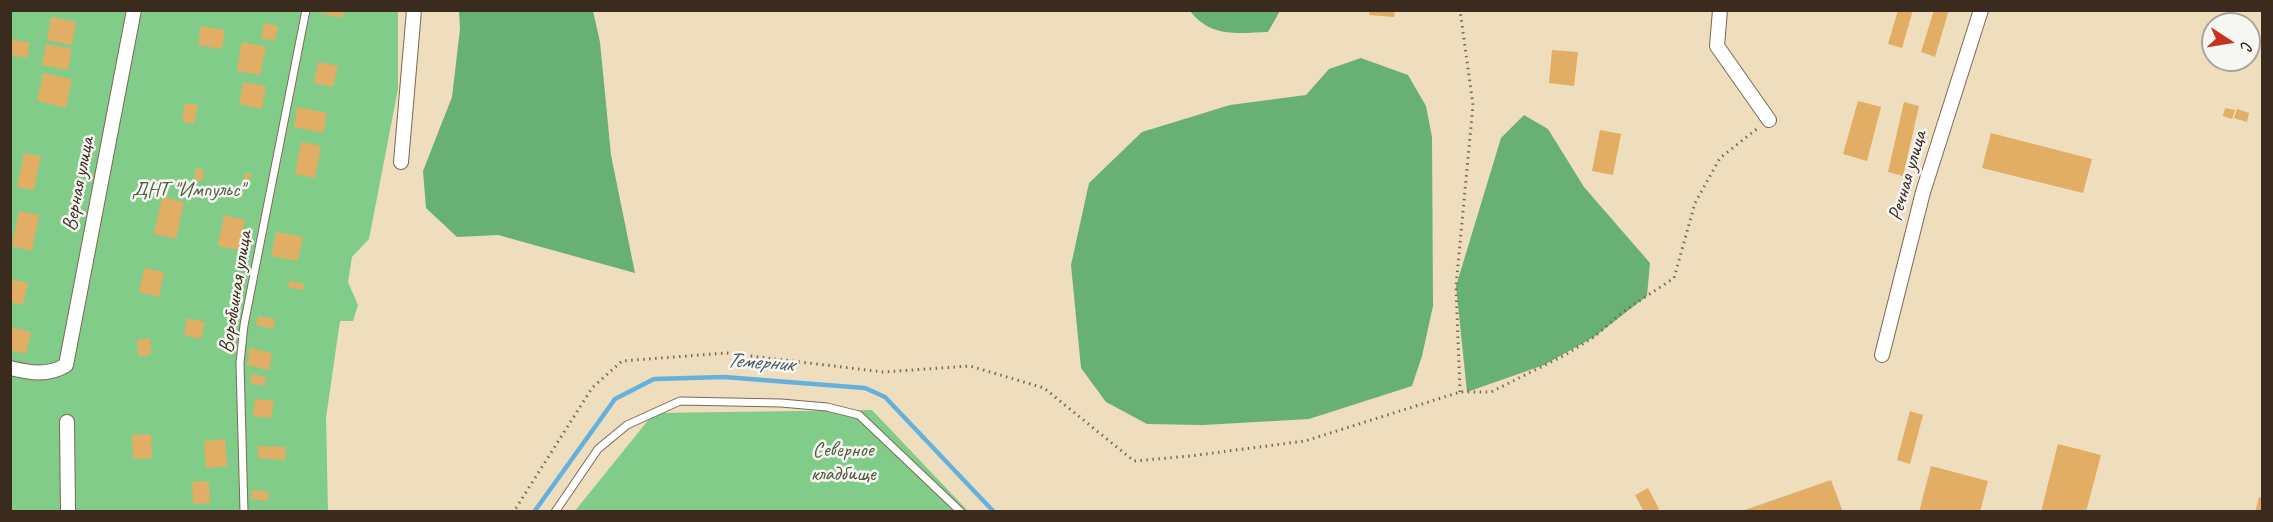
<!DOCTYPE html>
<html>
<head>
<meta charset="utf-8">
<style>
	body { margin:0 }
	#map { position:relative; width:2273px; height:522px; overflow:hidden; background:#efdebe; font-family:Caveat,sans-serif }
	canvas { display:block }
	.frame { position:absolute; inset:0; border:12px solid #3b2a1e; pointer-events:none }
	.north { position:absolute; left:2201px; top:12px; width:60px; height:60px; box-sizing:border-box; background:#f6f6f2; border:2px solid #aba49d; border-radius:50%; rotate:102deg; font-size:16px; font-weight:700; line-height:24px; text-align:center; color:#3b2a1e }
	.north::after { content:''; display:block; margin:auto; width:21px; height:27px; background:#c8321e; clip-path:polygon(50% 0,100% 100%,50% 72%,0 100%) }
</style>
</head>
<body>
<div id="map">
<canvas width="2273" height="522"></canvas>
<div class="frame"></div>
<div class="north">С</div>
</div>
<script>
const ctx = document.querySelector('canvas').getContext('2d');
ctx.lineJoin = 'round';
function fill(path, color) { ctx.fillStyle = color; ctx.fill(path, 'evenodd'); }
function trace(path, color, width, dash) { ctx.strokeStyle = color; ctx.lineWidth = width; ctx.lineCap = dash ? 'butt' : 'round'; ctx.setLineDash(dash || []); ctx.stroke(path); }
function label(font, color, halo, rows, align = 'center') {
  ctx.font = font + ' Caveat,sans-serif'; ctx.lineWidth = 5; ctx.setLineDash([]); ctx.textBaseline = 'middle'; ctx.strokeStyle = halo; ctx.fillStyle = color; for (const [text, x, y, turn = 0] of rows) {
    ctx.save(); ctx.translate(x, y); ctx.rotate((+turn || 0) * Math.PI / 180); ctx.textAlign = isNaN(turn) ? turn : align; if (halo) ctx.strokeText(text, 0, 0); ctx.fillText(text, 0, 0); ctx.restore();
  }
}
const green = new Path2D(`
	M10,11H398V89L369,239L352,257L348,282L358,305L353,321H340L326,418L328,511H11Z
	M872,410L968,511L574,512L654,413Z`);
const forest = new Path2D(`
	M459,11H593L600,42L611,155L635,273L498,235L457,237L426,208L423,171L452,97L460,29Z
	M1190,11H1280L1268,32C1238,33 1211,38 1190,11Z
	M1361,58L1408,75L1426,106L1432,137L1433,306L1422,356L1412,386L1309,419L1203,425L1147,424L1106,402L1081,368L1071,265L1089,183L1142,132L1230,105L1306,95L1329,69Z
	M1524,115L1548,129L1584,187L1650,263L1647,296L1594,337L1544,365L1467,392L1456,286L1501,138Z`);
const stream = new Path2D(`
	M534,512L615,399L654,379L724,377L865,388L885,397L994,512`);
const building = new Path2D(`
	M320,10H344L343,18L320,13Z
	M1370,10H1395L1394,17L1369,15Z
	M1898,10H1913L1902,48L1888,44Z
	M1934,10H1949L1935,57L1921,52Z
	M51,17L76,22L72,45L47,40Z
	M264,23L278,26L275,41L261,38Z
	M201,26L225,30L222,49L198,45Z
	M10,39L30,43L27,58L10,55Z
	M242,42L266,47L260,75L237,71Z
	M46,44L72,49L68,70L42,65Z
	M1552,50L1578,52L1574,86L1549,83Z
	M318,62L338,66L333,87L314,83Z
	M43,73L72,79L66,108L37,101Z
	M243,82L266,86L262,109L239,104Z
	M1858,101L1881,107L1867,161L1843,154Z
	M1904,102L1919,106L1903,176L1888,172Z
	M185,103L198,105L194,124L182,121Z
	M297,107L327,113L323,133L294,127Z
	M2225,108L2235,110L2232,119L2223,116Z
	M2237,109L2249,113L2247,122L2234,118Z
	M1600,130L1621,134L1613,175L1592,171Z
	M1991,133L2092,159L2083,193L1982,168Z
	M301,142L321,146L315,178L295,174Z
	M24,153L41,156L34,190L17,187Z
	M196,168L204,170L202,181L194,180Z
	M245,173L251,174L248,187L243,186Z
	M162,197L184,202L176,239L154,234Z
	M19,211L39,215L32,251L12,246Z
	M224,215L245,220L239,250L218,246Z
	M276,232L303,237L298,261L271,256Z
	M144,268L164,272L159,297L139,292Z
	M10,279L28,283L23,305L10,302Z
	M289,281L305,284L303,290L288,287Z
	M258,316L275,319L273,329L256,325Z
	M187,318L205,322L201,339L184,335Z
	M10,327L31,332L26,354L10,350Z
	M150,338L151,355L138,356L137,340Z
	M250,348L272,353L269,370L247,365Z
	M252,374L266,377L264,386L250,383Z
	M255,399L274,401L271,418L253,416Z
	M1910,411L1923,415L1910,464L1897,460Z
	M151,434L152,458L133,459L132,435Z
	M225,439L227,466L206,468L204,441Z
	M2058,444L2101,455L2086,512H2041Z
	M258,446L286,447L285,460L258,458Z
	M1931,466L1988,481L1980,512H1919Z
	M1831,480L1843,512H1742V511Z
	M209,481L210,503L193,504L192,482Z
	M1648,488L1659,509L1654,512H1644L1635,495Z
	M252,490L269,492L268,501L251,499Z
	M2259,497L2262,498V512H2255Z`);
const path = new Path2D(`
	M1460,392L1456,286L1473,105L1460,10
	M511,512L516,508L592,388L622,361L726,353L883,372L970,366L1044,388L1134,461L1190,456L1305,441L1460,392H1491L1565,355L1594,337L1624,311L1674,278L1695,203L1720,158L1758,128`);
const service = new Path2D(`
	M244,512L240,363L244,325L306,10
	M555,512L598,449L627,425L680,401L781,403L827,407L859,415L961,512`);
const minor = new Path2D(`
	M1720,10L1717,46L1769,120
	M401,162L414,10
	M1882,355L1923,192L1981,10
	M10,368C31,373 48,376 66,365L134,10
	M67,422L68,512`);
const streetNames = [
	["Речная улица",1908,176,-74],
	["Верная улица",79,184,-79],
	["Воробьиная улица",236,292,-81]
];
const parkNames = [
	["ДНТ \"Импульс\"",188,190],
	["Северное",843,450],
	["кладбище",843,474]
];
const waterNames = [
	["Темерник",760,363,4]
];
fill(green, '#82cc89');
fill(forest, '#69b075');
trace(stream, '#65b1de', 4.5);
fill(building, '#e2ad64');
trace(service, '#7a6956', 9);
trace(minor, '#7a6956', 16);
trace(path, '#7a6956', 3, [1.5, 4.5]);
trace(service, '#fff', 7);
trace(minor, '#fff', 14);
label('21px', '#3b2a1e', '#f6f6f2', streetNames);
label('21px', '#505b3e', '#f6f6f2', parkNames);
label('italic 22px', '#4a5961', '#f6f6f2', waterNames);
</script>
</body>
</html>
